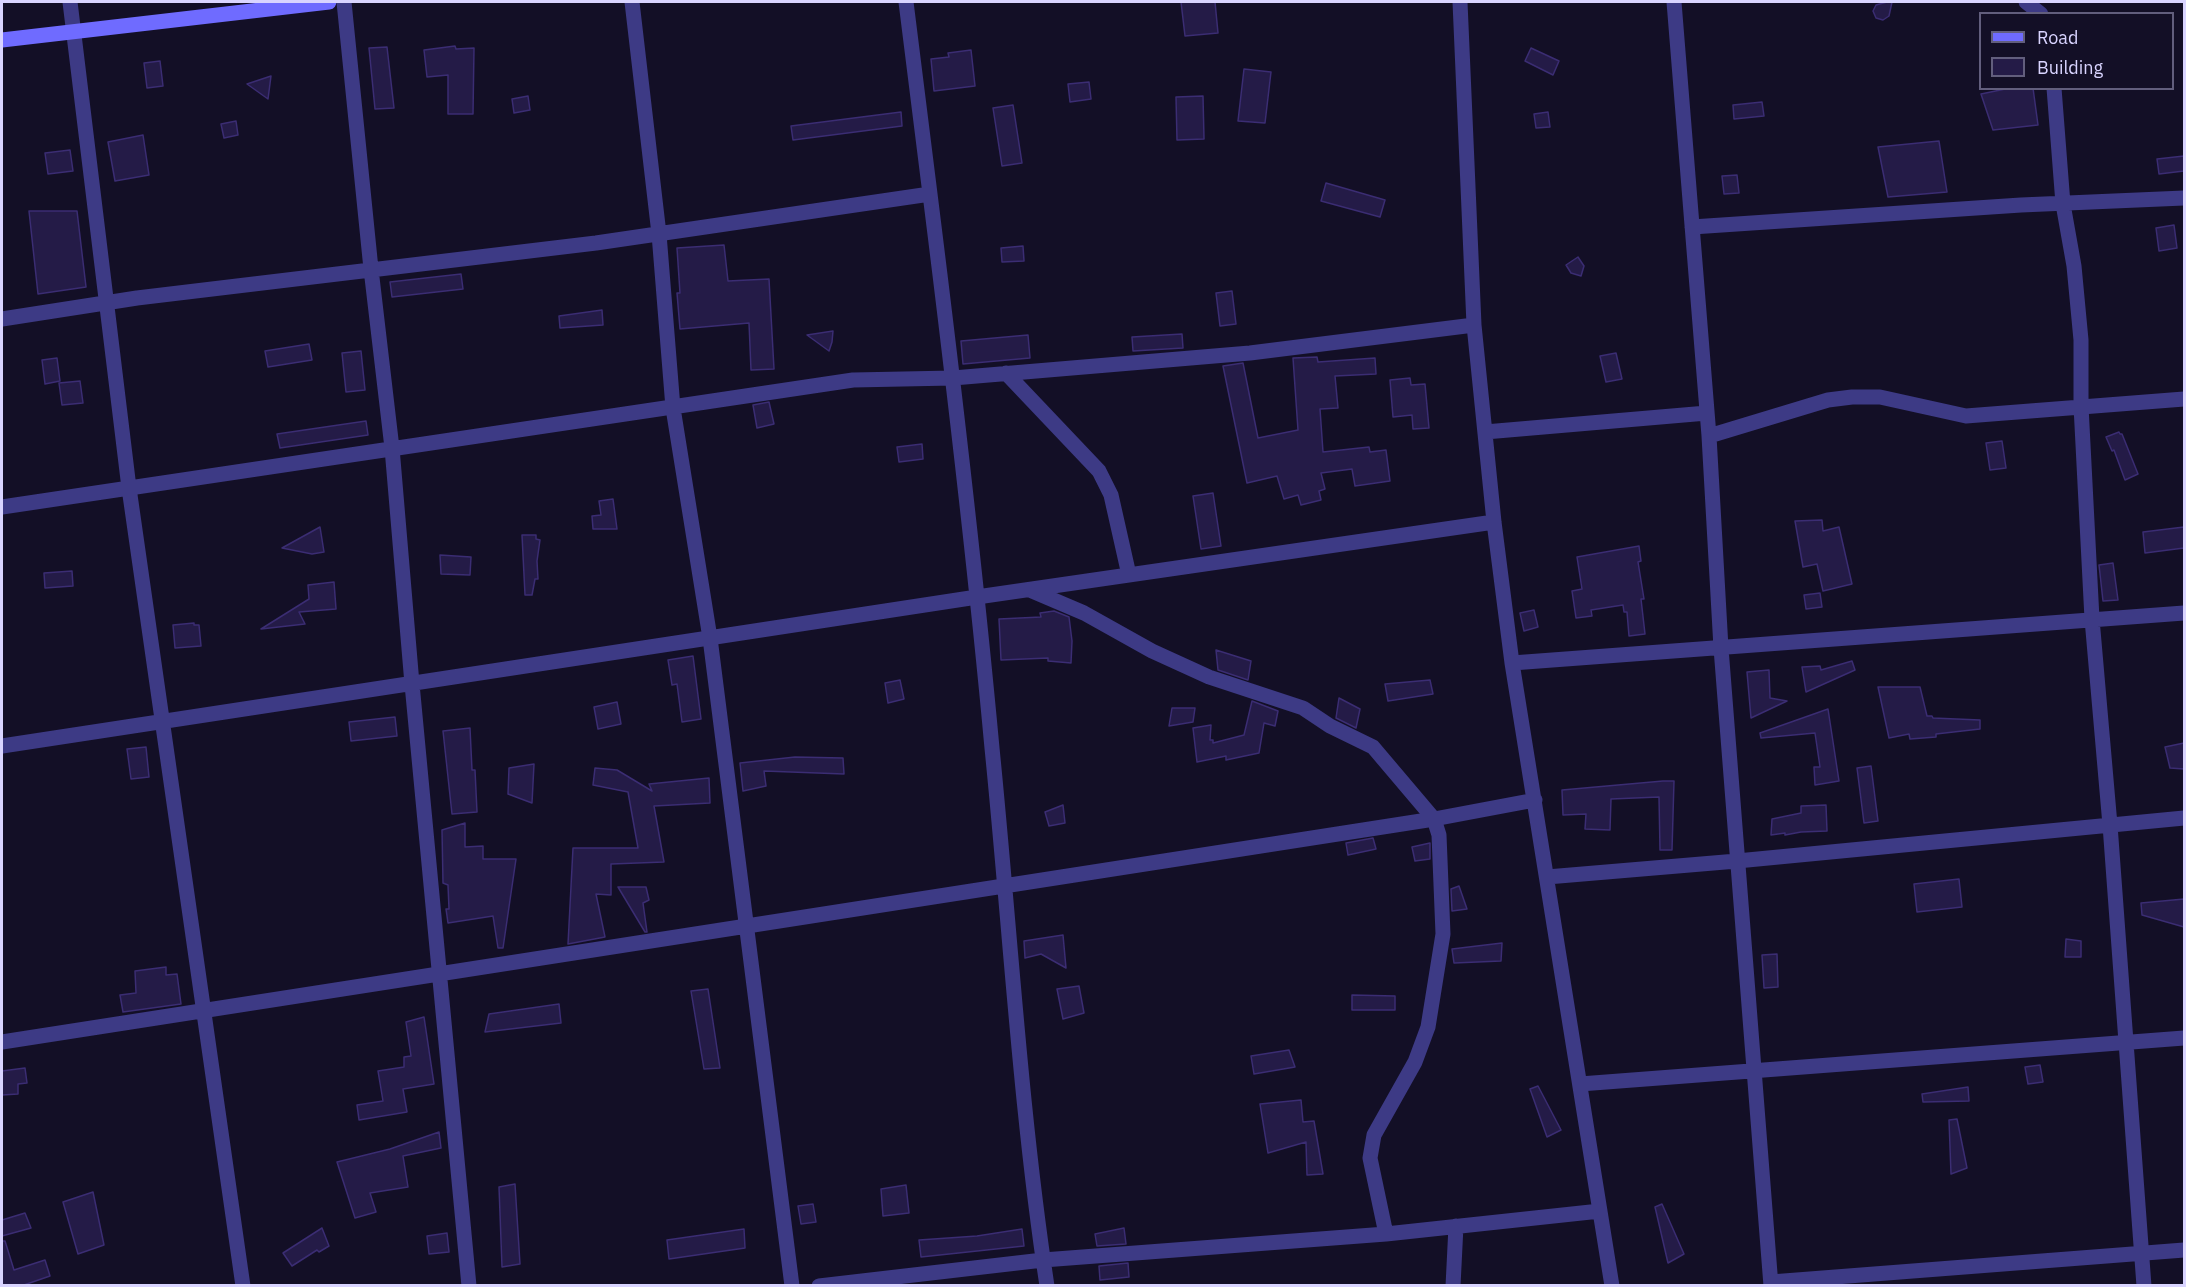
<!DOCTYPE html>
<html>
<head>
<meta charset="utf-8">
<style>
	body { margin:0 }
	#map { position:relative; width:2186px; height:1287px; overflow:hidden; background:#130f26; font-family:"IBM Plex Sans",sans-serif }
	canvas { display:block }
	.frame { position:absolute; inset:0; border:3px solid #d9d4ff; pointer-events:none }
	.legend { position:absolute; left:1979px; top:12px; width:195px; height:78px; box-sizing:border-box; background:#130f26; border:2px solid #625e7d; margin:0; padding:8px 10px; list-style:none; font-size:18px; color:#d9d4ff }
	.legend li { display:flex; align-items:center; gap:12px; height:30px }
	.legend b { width:30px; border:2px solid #625e7d }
</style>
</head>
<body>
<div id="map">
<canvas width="2186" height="1287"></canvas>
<div class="frame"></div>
<ul class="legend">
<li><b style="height:8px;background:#6f6bff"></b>Road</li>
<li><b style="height:16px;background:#241b47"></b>Building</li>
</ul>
</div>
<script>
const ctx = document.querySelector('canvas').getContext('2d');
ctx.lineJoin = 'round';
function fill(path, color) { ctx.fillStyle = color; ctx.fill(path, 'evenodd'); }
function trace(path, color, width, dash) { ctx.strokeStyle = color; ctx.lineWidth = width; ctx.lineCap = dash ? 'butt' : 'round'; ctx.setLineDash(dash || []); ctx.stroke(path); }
const building = new Path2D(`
	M1181,2H1215L1218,33L1185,36Z
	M1887,2H1892L1889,16L1883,20L1876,18L1873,11L1876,5Z
	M455,46L456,49L474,48L473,114H448V75L427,77L424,50Z
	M387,47L394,108L375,109L369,48Z
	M1531,48L1559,61L1553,75L1525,61Z
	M971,50L975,86L934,91L931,59L949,57L948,53Z
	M160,61L163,86L147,88L144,63Z
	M1244,69L1271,72L1265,123L1238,121Z
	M271,76L268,99L247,84Z
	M1089,82L1091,99L1070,102L1068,84Z
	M2010,88H2033L2038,125L1993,130L1981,94Z
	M528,96L530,110L514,113L512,99Z
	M1203,96L1204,139L1177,140L1176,97Z
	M1762,102L1764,116L1734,119L1733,105Z
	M1013,105L1022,163L1002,166L993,108Z
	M901,112L902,126L793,140L791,126Z
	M1548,112L1550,127L1536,128L1534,114Z
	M236,121L238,135L224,138L221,124Z
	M143,135L149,175L115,181L108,142Z
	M1939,141L1947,192L1888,197L1878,147Z
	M70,150L73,171L48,174L45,153Z
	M2184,156V171L2159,174L2157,159Z
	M1737,175L1739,193L1724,194L1722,176Z
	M1326,183L1385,200L1380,217L1321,201Z
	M29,211H77L86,287L38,294Z
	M2174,225L2177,248L2159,251L2156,228Z
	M724,245L728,281L769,279L774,369L751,370L749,323L680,329L677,293H680L677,248Z
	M1023,246L1024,261L1002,262L1001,248Z
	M1578,257L1584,266L1581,276L1571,273L1566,265Z
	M461,274L463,289L392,297L390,282Z
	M1232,291L1236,324L1220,326L1216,293Z
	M602,310L603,325L560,328L559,316Z
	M833,331L832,342L829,351L807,335Z
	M1182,334L1183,348L1133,351L1132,337Z
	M1028,335L1030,358L963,364L961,341Z
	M309,344L312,360L268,367L265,351Z
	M361,351L365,390L346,392L342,353Z
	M1616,353L1622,379L1606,382L1600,356Z
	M1317,357L1318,362L1375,358L1376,374L1335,376L1338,408L1320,409L1323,452L1369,447L1370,452L1386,450L1390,481L1355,486L1352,469L1321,473L1325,489L1319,491L1321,500L1301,505L1298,495L1284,499L1277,476L1247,483L1223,366L1243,363L1258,438L1298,430L1293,358Z
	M57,358L60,381L45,384L42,360Z
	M1410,378L1411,385L1425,384L1429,428L1413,429L1412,415L1393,417L1390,380Z
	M80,381L83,403L62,405L59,383Z
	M769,402L774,424L757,428L753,405Z
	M366,421L368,435L280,448L277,434Z
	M2119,432L2120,434H2122L2138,474L2125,480L2114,450L2112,451L2106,437Z
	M2002,441L2006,468L1990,470L1986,443Z
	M922,444L923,459L899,462L897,447Z
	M1213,493L1221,546L1201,549L1193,496Z
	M613,499L617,529H593L592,516L601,515L599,501Z
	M1822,520L1823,531L1839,527L1852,584L1823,591L1817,564L1803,567L1795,521Z
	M320,527L324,552L312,554L282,548Z
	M2184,527V548L2145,553L2143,532Z
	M522,535H536V539L540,540L537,561L538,579H535L532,595H525Z
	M1639,546L1641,561L1638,562L1644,599H1641L1645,634L1629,636L1627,612H1624L1623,605L1591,610L1592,616L1576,618L1572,591L1582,589L1577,557Z
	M440,555L471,557L470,575L441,574Z
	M2113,563L2118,600L2103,601L2099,565Z
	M72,571L73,586L45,588L44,573Z
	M334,582L336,609L299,612L305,624L261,629L309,599L308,585Z
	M1820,593L1822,607L1806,609L1804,595Z
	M1534,610L1538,627L1524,631L1520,613Z
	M1054,611L1069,617L1072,641L1071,663L1048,661V658L1001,660L999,619L1041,617L1040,613Z
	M194,623V625H199L201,646L175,648L173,625Z
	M1216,650L1251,661L1248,680L1218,670Z
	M693,656L701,719L682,722L677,684L672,685L668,660Z
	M1852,661L1855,670L1806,692L1802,667L1820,666L1821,670Z
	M1769,670L1770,698L1787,701L1751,718L1747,672Z
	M900,680L904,699L888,703L885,683Z
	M1430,680L1433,694L1388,701L1385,684Z
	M1878,687H1920L1927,716H1932L1933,718L1980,720V729L1936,734V737L1910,739L1909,734L1889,738Z
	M1339,698L1360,709L1356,728L1336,718Z
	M1252,701L1278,711L1275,726L1264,723L1259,753L1226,760V756L1197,762L1193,728L1211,725L1210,740H1213V743L1244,735Z
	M617,702L621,724L598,729L594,707Z
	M1172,708H1195L1193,722L1169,726Z
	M1828,709L1839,781L1815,785L1814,767H1820L1815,733L1761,738L1760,733Z
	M395,717L397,736L351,741L349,722Z
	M470,728L472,770H475L477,812L452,814L443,731Z
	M2184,743V769L2170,768L2165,747Z
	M146,747L149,777L131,779L127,749Z
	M795,757L843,758L844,774L764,771L766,786L743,791L740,763Z
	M534,764L532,803L508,794L509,768Z
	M1871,766L1878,821L1864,823L1857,768Z
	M595,768L617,770L652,791L649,784L709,778L710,803L654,806L664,862L611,864V895L596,894L605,937L568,944L573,848H638L628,792L593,785Z
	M1663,781H1674L1672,850H1660L1659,797L1611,799L1610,830L1585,829L1586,814L1563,815L1562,790Z
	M1063,805L1065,823L1049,826L1045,812Z
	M1826,805L1827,831L1801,832L1785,835V833L1771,835L1772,819L1801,813V806Z
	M465,823V847L483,846V859H516L503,948H498L493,916L448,923L446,909H449L448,885L443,883L442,830Z
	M1373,838L1376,849L1348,855L1346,843Z
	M1430,843V859L1415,861L1412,847Z
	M1959,879L1962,907L1917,912L1914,884Z
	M1459,886L1467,909L1452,911L1451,889Z
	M618,887H646L649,900L643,903L647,932H645Z
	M2184,899V927L2142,915L2141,903Z
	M1063,935L1066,968L1041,954L1025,958L1024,941Z
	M2066,939L2081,941V957H2065Z
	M1502,943L1501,961L1454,963L1452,949Z
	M1777,954L1778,987L1764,988L1762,955Z
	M166,967V975L177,974L181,1004L123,1012L120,995L136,993L135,971Z
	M1079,986L1084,1013L1063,1019L1057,989Z
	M708,989L720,1068L704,1069L691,991Z
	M1352,995L1395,996V1010H1352Z
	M559,1004L561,1023L485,1032L489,1014Z
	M424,1017L434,1084L403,1089L407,1112L359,1120L357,1105L383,1101L378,1071L404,1067V1057L411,1056L406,1022Z
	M1289,1050L1295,1067L1254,1074L1251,1056Z
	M2040,1065L2043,1082L2028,1084L2025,1067Z
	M25,1068L27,1083L18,1084V1094L2,1095V1071Z
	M1538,1086L1561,1130L1547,1137L1530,1089Z
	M1968,1087L1969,1101L1923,1102L1922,1094Z
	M1301,1100L1303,1122L1314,1121L1323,1174L1307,1175L1306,1142L1268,1153L1260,1104Z
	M1957,1119L1967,1168L1951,1174L1949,1120Z
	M439,1132L441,1148L403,1156L408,1187L370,1193L376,1212L355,1218L337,1162L390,1149Z
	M515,1184L520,1264L502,1267L499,1187Z
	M906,1185L909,1213L883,1216L881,1189Z
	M93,1192L104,1245L78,1254L63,1202Z
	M813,1204L816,1222L801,1224L798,1206Z
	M1662,1204L1684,1254L1668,1263L1655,1207Z
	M25,1213L31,1228L2,1236V1220Z
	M322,1228L329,1246L319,1252L317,1250L292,1266L283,1253Z
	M1124,1228L1126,1244L1097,1246L1095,1234Z
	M744,1229L745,1248L669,1259L667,1240Z
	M1022,1229L1024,1246L921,1257L919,1240L977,1236Z
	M447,1233L449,1252L429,1254L427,1236Z
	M2,1241H5L14,1270L45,1260L50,1276L21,1286H2Z
	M1128,1263L1129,1277L1100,1280L1099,1266Z`);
const street = new Path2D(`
	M70,2L129,488L243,1286
	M344,2L371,269L392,448L412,684L469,1286
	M632,2L659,234L673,408L710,638L792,1286
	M906,2L930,194
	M1460,2L1474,325L1494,522L1512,663L1612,1286
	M1674,2L1709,436L1721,648L1771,1286
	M2026,2L2041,14
	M2054,88L2063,204L2074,266L2081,340V406L2092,619L2110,825L2144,1286
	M1692,227L2021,205L2184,198
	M2,319L137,298L596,243L930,194C953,378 975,563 992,748C1010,927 1020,1107 1047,1286
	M1006,373L1099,471L1111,495L1129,575
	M1485,432L1707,413
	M1709,436L1828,400L1852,397H1880L1966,416L2184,399
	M2,507L853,380L953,378L1250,353L1474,325
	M1030,590L1084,613L1152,651L1209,677L1303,708L1330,726L1373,747L1434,819L1439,835L1443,934L1428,1027L1415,1062L1374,1135L1370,1158L1386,1234
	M1512,663L2184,613
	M2,746L977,597L1494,522
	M1547,877L1737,861L2184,818
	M2,1042L1434,819L1535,800
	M1580,1084L2184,1038
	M1771,1282L2184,1250
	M819,1286L1043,1260L1386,1234L1600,1211
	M1453,1286L1456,1226`);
const secondary = new Path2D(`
	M2,40L329,2`);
fill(building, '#241b47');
trace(building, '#3b2d73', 1.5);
trace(street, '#3d3a85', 15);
trace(secondary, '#6f6bff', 15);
</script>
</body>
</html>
